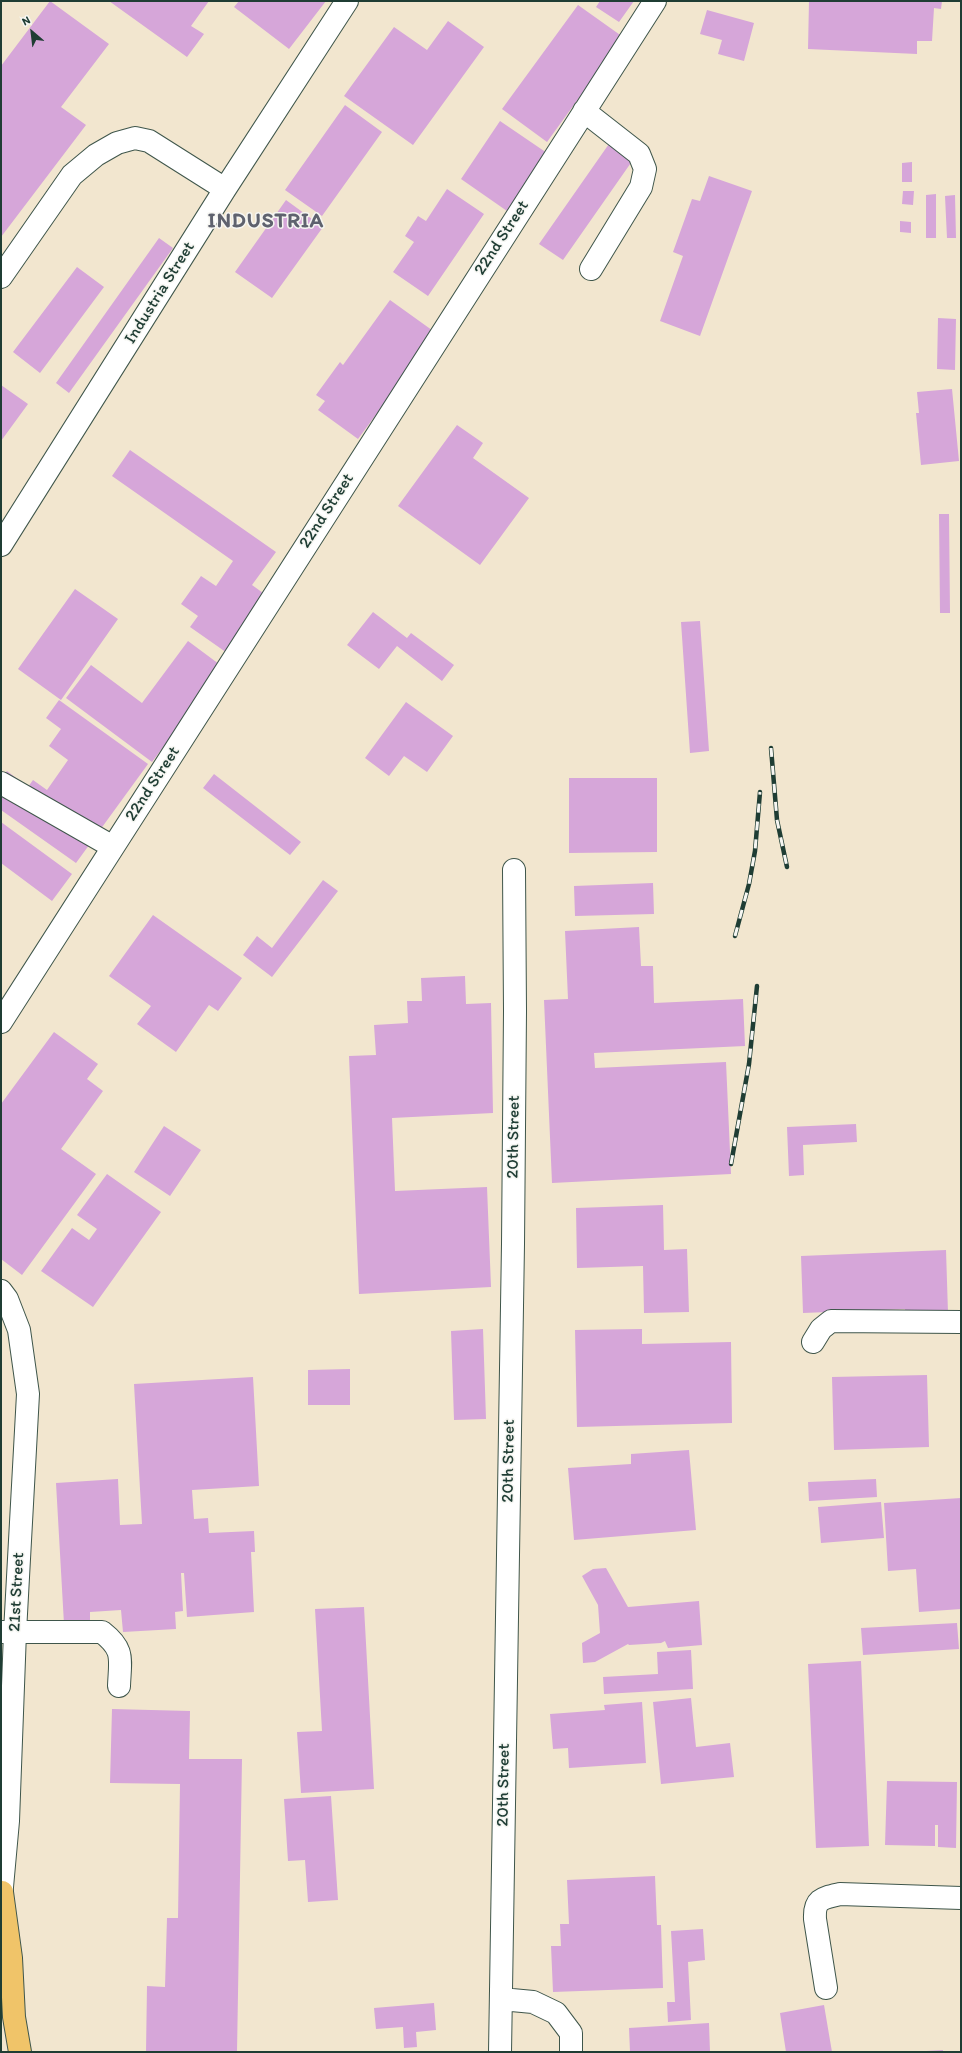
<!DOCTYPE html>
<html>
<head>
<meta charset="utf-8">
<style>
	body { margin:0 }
	#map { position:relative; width:962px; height:2053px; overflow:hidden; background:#f2e6cf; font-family:Itim,sans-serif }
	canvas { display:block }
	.frame { position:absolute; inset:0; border:2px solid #1f3d34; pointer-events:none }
	.north { position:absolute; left:12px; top:12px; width:40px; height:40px; -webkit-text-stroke:3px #f6f6f2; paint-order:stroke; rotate:332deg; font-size:11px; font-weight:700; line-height:16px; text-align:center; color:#1f3d34 }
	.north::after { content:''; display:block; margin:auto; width:14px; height:18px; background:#1f3d34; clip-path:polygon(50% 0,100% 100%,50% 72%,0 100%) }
</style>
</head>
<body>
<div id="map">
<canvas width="962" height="2053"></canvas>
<div class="frame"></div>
<div class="north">N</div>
</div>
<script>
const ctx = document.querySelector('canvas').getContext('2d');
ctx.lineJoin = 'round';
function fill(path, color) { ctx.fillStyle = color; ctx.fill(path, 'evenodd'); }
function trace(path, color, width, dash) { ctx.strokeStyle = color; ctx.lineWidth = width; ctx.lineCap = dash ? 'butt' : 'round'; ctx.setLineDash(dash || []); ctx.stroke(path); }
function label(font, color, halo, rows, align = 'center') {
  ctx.font = font + ' Itim,sans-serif'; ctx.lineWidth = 3; ctx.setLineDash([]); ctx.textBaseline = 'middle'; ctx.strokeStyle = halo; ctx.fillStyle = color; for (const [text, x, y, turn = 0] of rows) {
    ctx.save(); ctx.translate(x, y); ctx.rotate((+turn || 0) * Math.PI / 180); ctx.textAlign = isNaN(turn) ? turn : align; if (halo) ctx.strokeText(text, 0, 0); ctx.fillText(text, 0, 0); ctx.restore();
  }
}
const building = new Path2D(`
	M50,1L109,44L61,107L86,125L1,237V66Z
	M109,1H209L191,26L204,34L187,57Z
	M239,1H326L289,49L234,7Z
	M600,1H634L619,22L596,7Z
	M809,1H942L941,9L934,8L932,41H917V54L808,49Z
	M578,5L623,37L547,142L502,109Z
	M707,10L754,23L744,61L718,54L722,40L700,34Z
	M448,21L484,47L413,145L344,96L394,27L427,50Z
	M345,105L382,132L322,216L285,190Z
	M500,121L547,153L507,211L461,179Z
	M611,141L635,157L563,260L539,244Z
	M912,162V182H902V163Z
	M709,176L752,191L700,336L660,321L683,256L673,252L692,199L700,201Z
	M447,189L484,214L428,296L393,272L414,242L405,236L418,216L426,221Z
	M903,191H914L913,205L902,204Z
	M936,194V238H926V195Z
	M955,195L956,238H947L945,196Z
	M286,200L323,227L272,298L235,272Z
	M900,221L911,222V233L900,232Z
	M159,238L173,248L69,393L56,383Z
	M77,267L104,287L40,373L13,352Z
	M390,300L436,333L358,439L318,410L325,401L316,395L340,362L343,365Z
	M938,318L956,319L955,370L937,369Z
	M1,385L28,404L1,441Z
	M952,389L959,461L921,465L916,413H919L917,392Z
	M457,425L483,443L473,458L529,498L480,565L398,506Z
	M130,450L276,552L252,585L270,598L230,655L190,627L198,616L181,604L201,576L216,586L233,561L112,476Z
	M939,514H949L950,613H940Z
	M75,589L118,619L61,700L18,669Z
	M373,612L407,638L411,633L454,665L442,681L397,646L379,669L347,645Z
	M700,621L709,751L690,753L681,622Z
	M188,641L223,667L152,762L66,698L91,665L142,703Z
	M59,700L148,764L76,863L1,810V778L7,771L28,787L33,780L47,790L68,760L49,746L61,729L46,718Z
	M406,702L453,736L427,772L404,756L389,776L365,758Z
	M214,774L301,842L290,855L203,788Z
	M569,778H657V852L569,853Z
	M1,822L72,874L52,901L1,863Z
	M323,880L338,891L272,977L243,955L257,936L272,948Z
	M653,883L654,914L575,916L574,886Z
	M153,915L242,978L218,1011L209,1005L176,1052L137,1024L151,1006L109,976Z
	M639,927L641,966H653L654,1003L743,999L745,1046L594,1053L595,1068L726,1062L731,1174L552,1183L544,1000L568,999L565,931Z
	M465,976L466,1004L491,1003L493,1113L392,1118L395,1191L487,1187L491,1287L359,1294L349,1056L376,1055L374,1025L408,1023L407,1001H422L421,978Z
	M54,1032L98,1064L87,1079L103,1091L61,1149L96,1174L22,1275L1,1259V1104Z
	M856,1124L857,1142L803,1145L804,1175L789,1176L787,1127Z
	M164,1126L201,1150L170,1196L134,1172Z
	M107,1174L161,1212L93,1307L41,1271L72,1228L89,1240L97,1229L77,1215Z
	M663,1205L664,1250L687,1249L689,1312L644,1313L643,1266L577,1268L576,1208Z
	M946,1250L948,1313L905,1315V1309L803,1313L801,1256Z
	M483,1329L486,1419L454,1420L451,1331Z
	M642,1329V1344L731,1342L732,1423L577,1427L575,1330Z
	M350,1369V1405H308V1370Z
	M927,1375L929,1447L834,1450L832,1377Z
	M253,1377L259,1486L192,1490L194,1519L208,1518L209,1533L254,1531L255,1552H251L254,1612L187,1617L184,1573H181L183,1611L175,1612L176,1629L123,1632L121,1610L90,1612V1623L64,1624L56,1483L118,1479L120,1525L142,1524L134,1384Z
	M689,1450L696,1530L574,1540L568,1468L631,1464V1454Z
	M876,1479L877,1497L809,1501L808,1482Z
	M961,1498V1609L919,1612L916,1569L888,1571L884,1503Z
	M881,1502L884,1538L821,1543L818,1507Z
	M606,1568L628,1607L699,1601L702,1645L668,1648L665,1641L661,1643L629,1645L628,1644L595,1662L583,1663L582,1643L600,1633L598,1605L582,1576L593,1569Z
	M364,1607L374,1789L301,1793L297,1732L322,1731L315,1609Z
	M957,1623L959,1649L863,1655L861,1628Z
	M691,1650L693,1689L604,1694L603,1677L658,1674L657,1652Z
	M861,1661L869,1846L816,1848L808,1664Z
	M691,1698L696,1747L730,1743L734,1777L661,1784L653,1702Z
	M642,1702L646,1763L569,1768L568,1748L553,1749L550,1714L605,1710L604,1705Z
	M112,1709L190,1711L189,1759H242L237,2052H146L147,1986L165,1987L167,1918H178L180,1784L110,1783Z
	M887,1781L957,1782L956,1848L938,1847V1825H935V1846L885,1845Z
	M331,1796L338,1900L308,1902L305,1860L288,1861L284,1799Z
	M655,1876L657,1925H661L663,1988L553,1992L551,1946H561L560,1924H569L567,1880Z
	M703,1929L705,1960L688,1962L691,2020L668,2022L667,2002H675L671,1931Z
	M434,2003L436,2030L416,2032L417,2047L404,2048L403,2027L376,2029L374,2008Z
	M824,2005L832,2052H786L780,2013Z
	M709,2023L710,2052H630L629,2028Z
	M943,2050V2052H926V2051Z`);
const minor = new Path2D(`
	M584,111L639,154L645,169L641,187L591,269
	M1,277L72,175L96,155L117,143L135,138L149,141L225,189
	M1,545L225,189L347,1
	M1,783L113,847
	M1,1022L655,1
	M1,1291L7,1299L19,1330L28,1394L15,1632L8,1821L1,1898
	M813,1342L821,1329L831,1321L961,1322
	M1,1632H102C125,1650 120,1659 119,1686
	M826,1988L815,1919C814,1899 822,1898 840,1894L961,1898
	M501,1999L533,2002L556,2013L571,2033V2052
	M500,2052L513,1244L515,1011L514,870`);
const major = new Path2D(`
	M2,1892L11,1958L14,2017L20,2052`);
const rail = new Path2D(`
	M771,748L777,820L787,867
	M735,936L749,884L755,851L760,792
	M731,1164L749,1064L757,986`);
const streetNames = [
	["22nd Street",502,238,-57],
	["Industria Street",160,293,-58],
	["22nd Street",327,511,-57],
	["22nd Street",153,784,-57],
	["20th Street",514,1137,-89],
	["20th Street",509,1461,-89],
	["21st Street",17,1592,-87],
	["20th Street",504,1785,-89]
];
const districtNames = [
	["INDUSTRIA",266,222]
];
fill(building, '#d6a6d9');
trace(minor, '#3f564b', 24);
trace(major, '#3f564b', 24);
trace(minor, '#fff', 22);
trace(major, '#f0c469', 22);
trace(rail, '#1f3d34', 4.5);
trace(rail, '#f6f6f2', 3, [9]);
label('17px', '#1f3d34', '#f6f6f2', streetNames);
ctx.letterSpacing = '1px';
label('bold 21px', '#5f626e', '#f6f6f2', districtNames);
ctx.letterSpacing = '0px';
</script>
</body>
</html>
